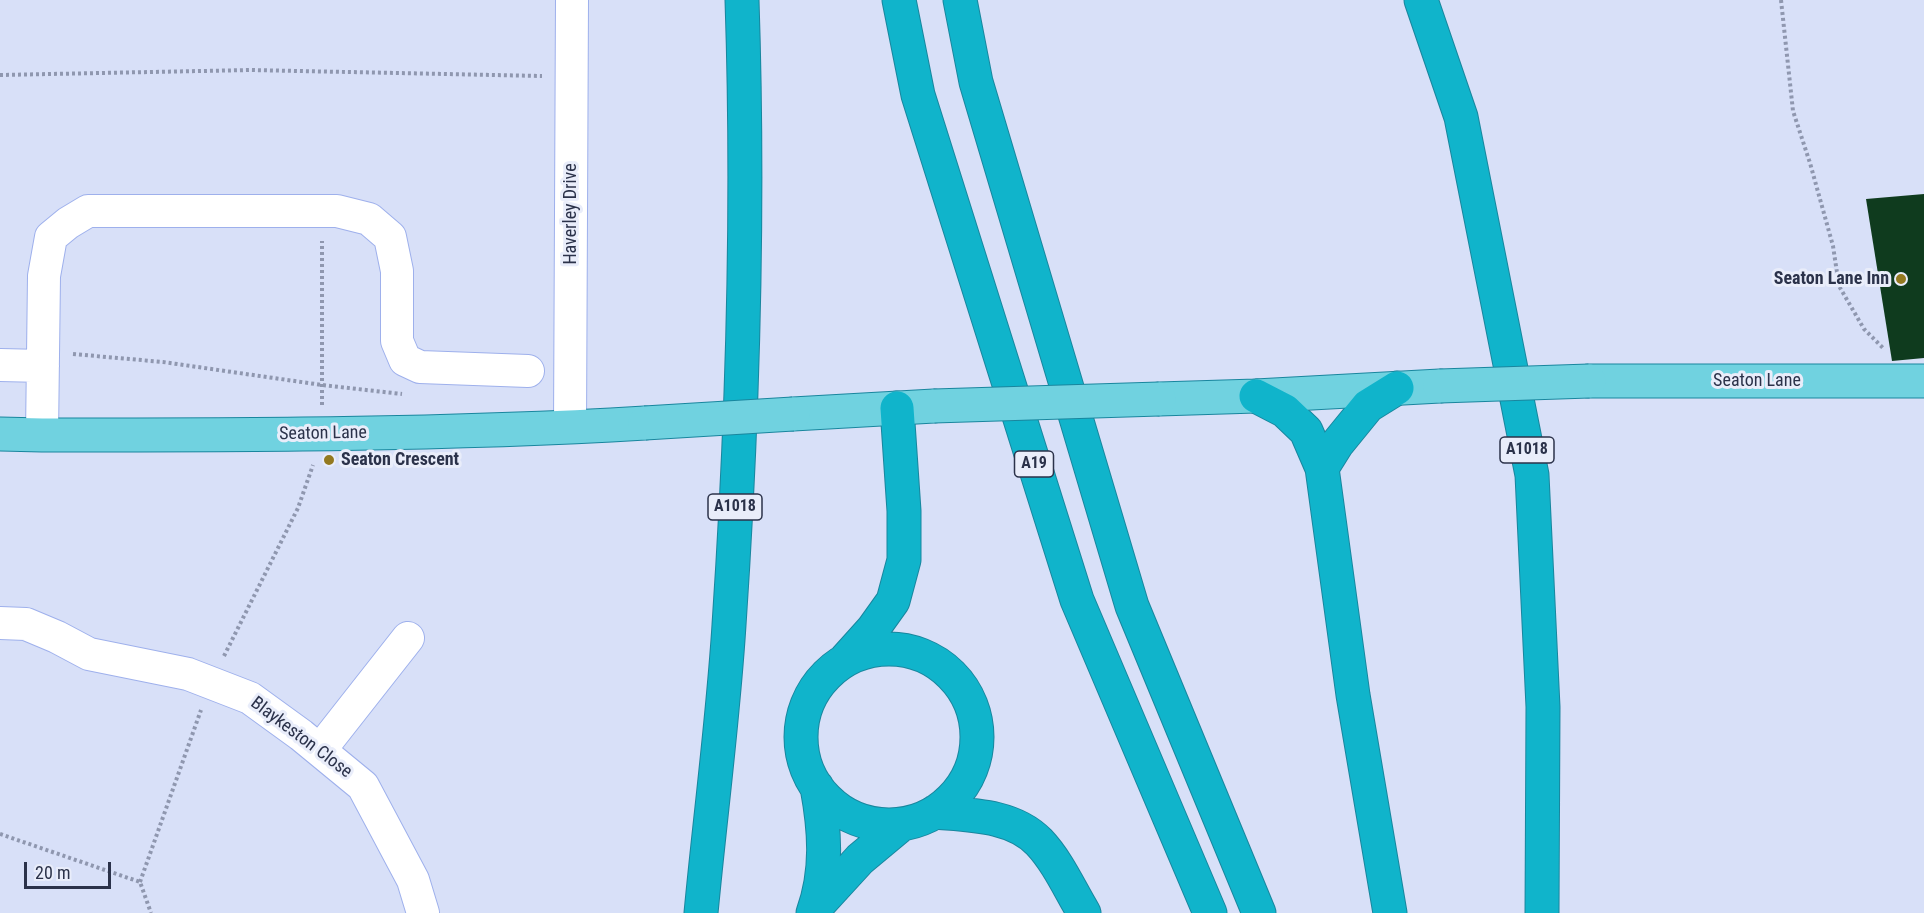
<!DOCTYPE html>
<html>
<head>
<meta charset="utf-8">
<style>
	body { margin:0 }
	#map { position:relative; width:1924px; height:913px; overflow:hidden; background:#d8e0f8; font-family:"Roboto Condensed",sans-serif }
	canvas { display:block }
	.scale { position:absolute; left:24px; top:862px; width:87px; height:27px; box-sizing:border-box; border:3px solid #2b324a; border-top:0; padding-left:8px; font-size:18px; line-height:21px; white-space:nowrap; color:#2b324a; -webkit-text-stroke:4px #e9edfa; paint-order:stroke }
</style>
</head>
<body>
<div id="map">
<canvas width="1924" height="913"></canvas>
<div class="scale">20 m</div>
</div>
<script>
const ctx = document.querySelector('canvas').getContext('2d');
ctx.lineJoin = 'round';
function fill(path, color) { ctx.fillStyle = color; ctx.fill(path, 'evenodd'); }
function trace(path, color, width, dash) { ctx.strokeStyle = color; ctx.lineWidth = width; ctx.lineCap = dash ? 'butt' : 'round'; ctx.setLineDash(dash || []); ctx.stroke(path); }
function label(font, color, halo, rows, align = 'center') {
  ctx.font = font + ' "Roboto Condensed",sans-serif'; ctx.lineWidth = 6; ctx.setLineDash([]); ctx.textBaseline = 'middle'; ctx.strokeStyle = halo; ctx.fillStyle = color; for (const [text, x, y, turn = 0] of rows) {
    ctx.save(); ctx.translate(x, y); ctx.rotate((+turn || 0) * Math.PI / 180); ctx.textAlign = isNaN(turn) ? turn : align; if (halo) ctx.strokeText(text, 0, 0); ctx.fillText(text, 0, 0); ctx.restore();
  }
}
const building = new Path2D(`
	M1924,194V358L1892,361L1866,199Z`);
const path = new Path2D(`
	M1781,0L1793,111L1810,163L1833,246L1839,286L1864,329L1884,349
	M0,75L251,70L542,76
	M73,354L163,362L322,385L402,394
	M322,405V241
	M224,656L298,508L313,465
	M0,834L140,882L151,913
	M140,882L201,710`);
const minor = new Path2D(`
	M0,365L43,366
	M570,427L572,0
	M42,435L44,276L51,237L68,223L88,211H337L369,219L390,237L397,271V341L405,360L420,367L528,371
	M0,623L26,624L57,637L89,654L188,674L250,698L301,735L363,786L413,880L423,913
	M320,750L408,638`);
const major = new Path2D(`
	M1589,381H1924
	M1159,399L1256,396L1440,386
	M793,414L934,406
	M0,434L42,435C244,435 444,435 645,423`);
const highway = new Path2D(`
	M899,0L918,95L1077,600L1210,913
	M960,0L976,82L1132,606L1259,913
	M1421,0L1461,117L1532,475L1543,707L1542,913
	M1256,396L1285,411L1306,431L1322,468L1353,695L1390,913
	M1322,468L1337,444L1368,406L1397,388
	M801 737a88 88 0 1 1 176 0a88 88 0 1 1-176 0Z
	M846,659L873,629L893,601L904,560V511L897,408
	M935,812C970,815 1013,815 1039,842C1058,862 1070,890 1084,913
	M816,907L860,859L902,824
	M701,913C710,817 723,721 729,625C743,417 749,208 742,0
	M813,913C828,871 825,830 817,787`);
const majorBridge = new Path2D(`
	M1440,386L1589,381
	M934,406L1159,399
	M645,423L793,414`);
const markers = [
	[1901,279,6,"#937920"],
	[329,460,6,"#937920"]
];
const shields = [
	[1527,450,54],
	[1034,464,39],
	[735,507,54]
];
const shieldNames = [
	["A1018",1527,450],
	["A19",1034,464],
	["A1018",735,507]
];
const streetNames = [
	["Haverley Drive",571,214,-90],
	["Seaton Lane",1757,381],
	["Seaton Lane",323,434,-1],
	["Blaykeston Close",301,738,37]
];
const poiNames = [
	["Seaton Lane Inn",1889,279],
	["Seaton Crescent",341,460,"left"]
];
fill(building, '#0f3b1e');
trace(minor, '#9eb0ec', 34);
trace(major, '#19869e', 35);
trace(highway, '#19869e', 35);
trace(path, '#8f97af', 4, [3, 3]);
trace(minor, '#fff', 32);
trace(major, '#70d2e0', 33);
trace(highway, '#10b4cb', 33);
trace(majorBridge, '#19869e', 35, []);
trace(majorBridge, '#70d2e0', 33);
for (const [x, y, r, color] of markers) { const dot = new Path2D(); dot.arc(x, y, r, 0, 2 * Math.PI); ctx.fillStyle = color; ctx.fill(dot); trace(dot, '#e9edfa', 2); }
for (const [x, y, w] of shields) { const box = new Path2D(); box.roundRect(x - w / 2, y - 13, w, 26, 4.5); ctx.fillStyle = '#e9edfa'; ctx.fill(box); trace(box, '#2b324a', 1.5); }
label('bold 16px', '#2b324a', null, shieldNames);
label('18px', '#2b324a', '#e9edfa', streetNames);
label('bold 18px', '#2b324a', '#e9edfa', poiNames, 'right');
</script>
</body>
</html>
